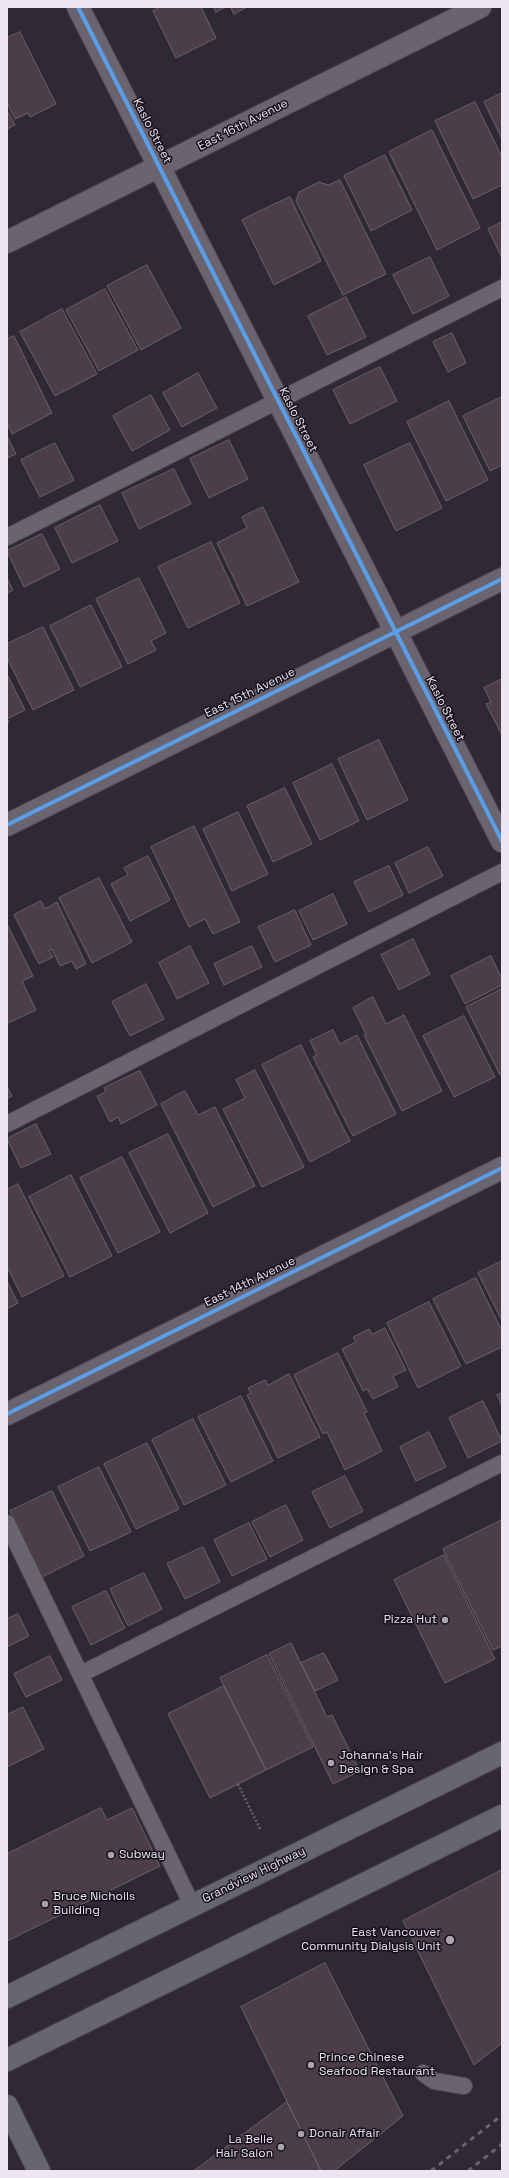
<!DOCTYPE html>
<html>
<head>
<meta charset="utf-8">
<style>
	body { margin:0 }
	#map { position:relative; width:509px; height:2178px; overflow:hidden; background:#2e2934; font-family:"Space Grotesk",sans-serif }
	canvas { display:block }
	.frame { position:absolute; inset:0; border:8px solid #ece6f3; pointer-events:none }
</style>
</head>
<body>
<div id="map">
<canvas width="509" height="2178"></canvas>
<div class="frame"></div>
</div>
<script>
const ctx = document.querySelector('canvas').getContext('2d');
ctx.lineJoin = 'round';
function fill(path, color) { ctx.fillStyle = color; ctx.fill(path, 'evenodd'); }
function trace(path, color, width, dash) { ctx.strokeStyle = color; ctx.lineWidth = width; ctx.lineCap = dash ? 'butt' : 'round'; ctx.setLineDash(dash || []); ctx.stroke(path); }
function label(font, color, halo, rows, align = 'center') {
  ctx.font = font + ' "Space Grotesk",sans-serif'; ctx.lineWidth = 3; ctx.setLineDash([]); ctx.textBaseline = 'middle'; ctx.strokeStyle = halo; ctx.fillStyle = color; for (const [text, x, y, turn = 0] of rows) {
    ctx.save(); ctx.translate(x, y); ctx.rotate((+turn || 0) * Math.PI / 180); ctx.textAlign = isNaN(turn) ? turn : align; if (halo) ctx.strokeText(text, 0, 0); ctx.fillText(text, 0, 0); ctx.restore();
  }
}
const building = new Path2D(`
	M161,7H201L216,38L176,58L153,11Z
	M214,7H226L216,12Z
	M231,7H247L234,14Z
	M20,32L56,104L30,117L28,113L15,119L7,103V38Z
	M502,93V139L484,102Z
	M475,102L502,157V185L473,199L435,121Z
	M7,110L15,125L7,129Z
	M432,130L480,228L437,250L389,152Z
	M385,155L412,210L371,231L344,176Z
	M340,180L386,274L343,295L296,201L299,192L319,182L328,185Z
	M290,197L321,261L274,285L242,220Z
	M502,222V258L488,229Z
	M430,257L449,296L413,314L393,275Z
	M147,265L181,328L141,350L107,286Z
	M105,289L138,350L99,371L66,310Z
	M346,297L366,337L327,355L308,316Z
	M62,309L97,374L55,396L20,332Z
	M452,333L466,363L448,372L433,342Z
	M14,336L52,413L12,434L7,423V339Z
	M380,367L397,401L350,424L333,390Z
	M198,373L217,408L182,427L163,393Z
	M151,395L170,430L132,451L113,416Z
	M502,397V465L490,471L463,416Z
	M449,401L488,480L446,501L407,422Z
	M7,436L16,454L7,458Z
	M229,440L248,479L209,498L190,459Z
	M55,443L74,480L40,497L21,460Z
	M410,443L442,508L396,531L364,465Z
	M174,469L191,504L139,529L122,493Z
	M100,505L118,541L72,563L55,528Z
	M263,507L299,582L247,606L217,543L247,528L242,517Z
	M42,534L60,569L24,587L7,551Z
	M211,542L240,603L188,628L158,567Z
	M7,578L13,590L7,593Z
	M139,578L166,633L151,641L156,650L128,664L96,599Z
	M91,605L122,667L80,687L50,626Z
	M43,627L74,690L33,710L7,658V644Z
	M7,674L25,710L7,719L9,722L7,723Z
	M502,679V735L486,704L491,702L484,688Z
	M379,740L408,800L367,820L338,759Z
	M332,764L359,821L320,840L293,783Z
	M285,788L312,844L273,862L247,806Z
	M238,812L268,874L232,891L203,829Z
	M194,826L240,922L213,934L205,919L189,927L151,847Z
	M428,847L443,876L409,893L395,863Z
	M148,856L170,900L130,921L111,884L128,875L124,868Z
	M389,866L403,895L369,912L354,882Z
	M99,878L132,942L92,963L59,898Z
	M333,894L347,924L313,940L299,911Z
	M41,901L45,909L57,902L86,964L76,969L72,961L60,966L52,949L49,950L53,957L39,964L14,915Z
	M295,910L311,945L275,962L258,927Z
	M7,924L33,976L22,981L36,1010L8,1023Z
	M413,939L430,974L399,990L381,955Z
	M190,946L209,983L177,999L159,963Z
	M252,946L262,967L224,985L214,964Z
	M491,956L502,979V985L465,1004L451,976Z
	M146,984L164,1019L130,1036L112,1002Z
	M502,989V1074L500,1075L466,1007Z
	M373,997L386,1024L404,1015L442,1091L402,1111L364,1035L366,1034L353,1008Z
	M464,1016L495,1077L454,1097L423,1036Z
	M333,1030L340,1044L357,1035L396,1114L353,1136L313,1057L317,1055L310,1041Z
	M301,1045L350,1141L310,1162L262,1065Z
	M255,1070L304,1167L262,1187L223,1109L245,1098L236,1080Z
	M140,1071L157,1105L121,1124L118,1117L110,1122L97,1096L106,1092L104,1088Z
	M7,1086L12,1096L7,1099Z
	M185,1091L198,1115L215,1107L255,1186L213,1207L161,1104Z
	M36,1124L51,1154L21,1168L7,1139Z
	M168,1134L208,1213L170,1233L129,1153Z
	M122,1157L160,1232L118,1253L80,1178Z
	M71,1175L112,1256L70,1277L29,1197Z
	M18,1184L64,1276L22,1297L7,1267V1190Z
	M502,1261V1321L478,1273Z
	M476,1278L502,1331V1347L466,1364L433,1299Z
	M7,1281L18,1303L7,1309Z
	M429,1302L461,1366L418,1388L387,1323Z
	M385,1328L406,1370L393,1376L398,1387L373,1399L367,1389L363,1391L342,1349L356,1342L353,1337L369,1329L372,1334Z
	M338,1353L367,1412L364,1413L382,1451L345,1470L327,1432L323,1434L294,1375Z
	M289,1374L320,1437L278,1458L247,1395L251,1393L248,1388L265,1380L268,1385Z
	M502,1393V1406L497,1395Z
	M241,1396L273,1461L231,1482L198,1417Z
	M483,1401L502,1441L468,1458L449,1418Z
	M193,1419L226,1485L184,1505L152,1440Z
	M429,1432L446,1467L416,1481L400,1447Z
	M147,1443L179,1509L136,1529L104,1464Z
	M99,1467L131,1532L90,1551L58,1487Z
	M345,1476L363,1511L330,1528L312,1492Z
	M52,1491L84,1556L42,1577L10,1511Z
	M286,1505L303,1540L270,1557L252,1522Z
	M502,1520V1646L493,1650L443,1549Z
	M249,1523L267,1559L232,1576L214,1540Z
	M203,1547L220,1582L185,1599L167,1564Z
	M444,1555L495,1659L445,1683L394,1580Z
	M144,1573L162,1609L128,1626L110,1589Z
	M106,1591L125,1628L91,1645L72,1607Z
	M18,1614L29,1636L7,1647V1619Z
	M291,1643L327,1717L332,1715L360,1771L333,1784L269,1654Z
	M324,1653L338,1680L315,1691L301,1663Z
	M267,1655L313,1747L266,1770L220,1678Z
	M50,1656L62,1680L26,1697L14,1674Z
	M224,1686L266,1770L210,1798L168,1714Z
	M23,1707L44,1749L7,1767V1715Z
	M101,1808L107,1820L132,1808L160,1866L7,1941V1854Z
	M502,1870V2043L474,2065L403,1921Z
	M325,1963L403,2116L334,2171H321L241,2007Z
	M287,2102L321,2171H194Z`);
const path = new Path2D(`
	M238,1784L260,1829`);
const lane = new Path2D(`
	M7,537L502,288
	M7,1124L502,872
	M7,1523L192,1905
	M81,1674L502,1463
	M423,2073L434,2081L464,2086`);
const street = new Path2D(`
	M78,7L502,841
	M7,242L480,7
	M7,825L502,579
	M7,1414L502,1168`);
const secondary = new Path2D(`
	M7,1997L502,1753
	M7,2060L502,1816
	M7,2106L39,2171`);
const rail = new Path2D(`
	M431,2171L502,2115
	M468,2171L502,2144`);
const cycleway = new Path2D(`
	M78,7L502,841
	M7,825L502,579
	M7,1414L502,1168`);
const markers = [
	[445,1620,4,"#aaa4b0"],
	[331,1763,4,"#aaa4b0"],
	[111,1855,4,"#aaa4b0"],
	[45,1904,4,"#aaa4b0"],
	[450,1940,5,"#aaa4b0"],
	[311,2065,4,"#aaa4b0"],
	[301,2134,4,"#aaa4b0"],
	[281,2147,4,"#aaa4b0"]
];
const streetNames = [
	["East 16th Avenue",243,125,-27],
	["Kaslo Street",152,131,63],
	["Kaslo Street",298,420,63],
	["East 15th Avenue",250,693,-26],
	["Kaslo Street",445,709,63],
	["East 14th Avenue",250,1282,-26],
	["Grandview Highway",254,1875,-26]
];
const poiNames = [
	["Pizza Hut",437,1620,"right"],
	["Johanna’s Hair",339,1756],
	["Design & Spa",339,1770],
	["Subway",119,1855],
	["Bruce Nicholls",53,1897],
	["Building",53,1911],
	["East Vancouver",441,1933,"right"],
	["Community Dialysis Unit",441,1947,"right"],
	["Prince Chinese",319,2058],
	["Seafood Restaurant",319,2072],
	["Donair Affair",309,2134],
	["La Belle",273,2140,"right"],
	["Hair Salon",273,2154,"right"]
];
fill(building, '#4b3e47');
trace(building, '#696168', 1);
trace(lane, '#4a454e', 18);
trace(street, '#4a454e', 24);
trace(secondary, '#4a454e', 24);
trace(path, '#646067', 2.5, [2, 2]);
trace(lane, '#69646e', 16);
trace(street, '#69646e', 22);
trace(secondary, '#67666e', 22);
trace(rail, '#68646d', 3, [5, 5]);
trace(cycleway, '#5a9eea', 4);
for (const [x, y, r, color] of markers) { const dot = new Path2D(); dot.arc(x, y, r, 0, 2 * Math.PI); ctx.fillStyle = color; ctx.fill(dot); trace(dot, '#141019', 1.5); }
label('12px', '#ece6f3', '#141019', streetNames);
label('12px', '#ece6f3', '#141019', poiNames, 'left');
</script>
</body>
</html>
